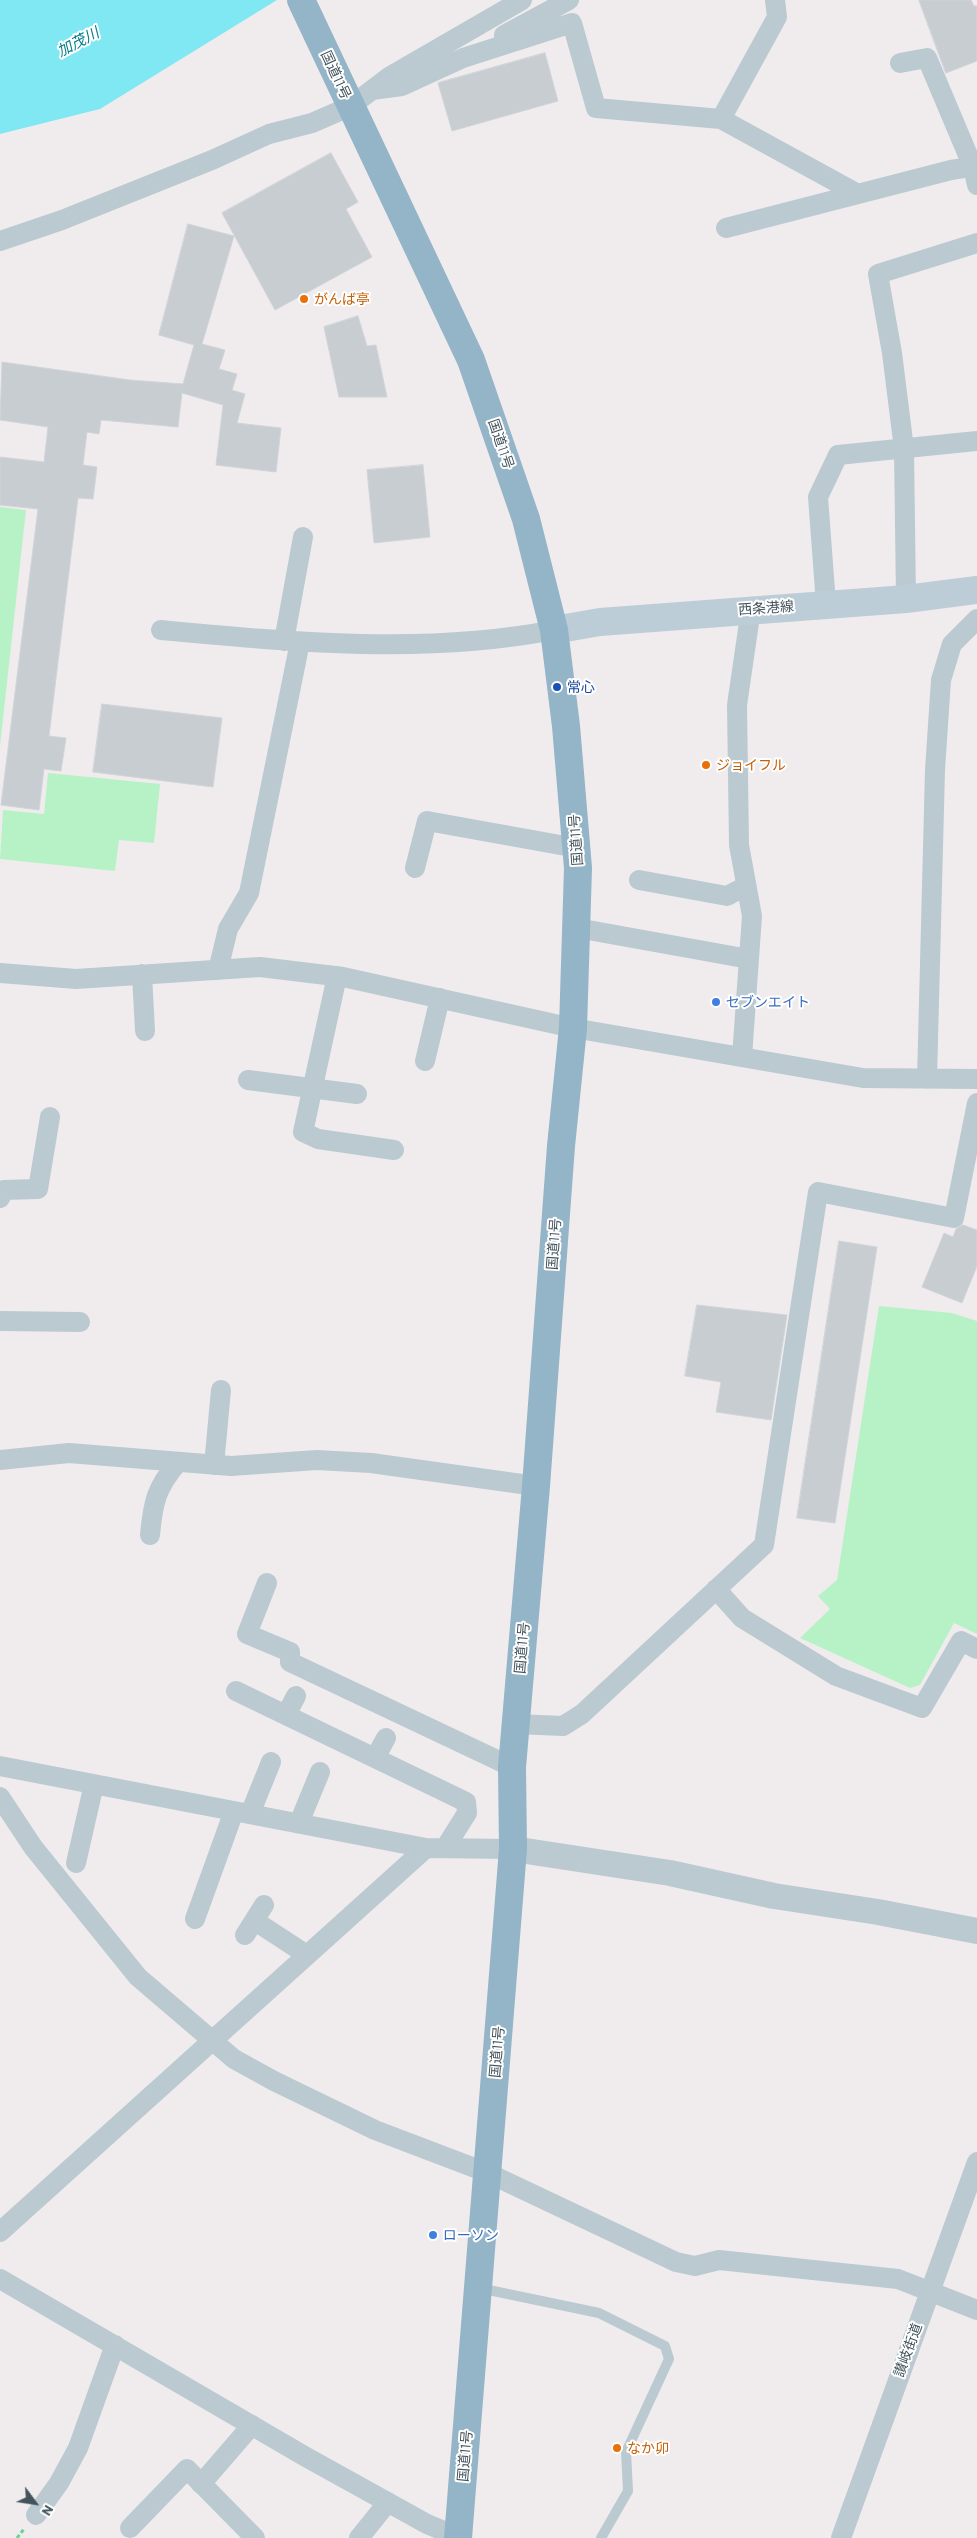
<!DOCTYPE html>
<html>
<head>
<meta charset="utf-8">
<style>
	body { margin:0 }
	#map { position:relative; width:977px; height:2538px; overflow:hidden; background:#f0eced; font-family:Barlow,sans-serif }
	canvas { display:block }
	.north { position:absolute; left:10px; top:2478px; width:50px; height:50px; -webkit-text-stroke:4px #fff; paint-order:stroke; rotate:121deg; font-size:14px; font-weight:700; line-height:20px; text-align:center; color:#43535c }
	.north::after { content:''; display:block; margin:auto; width:18px; height:22px; background:#43535c; clip-path:polygon(50% 0,100% 100%,50% 72%,0 100%) }
</style>
</head>
<body>
<div id="map">
<canvas width="977" height="2538"></canvas>
<div class="north">N</div>
</div>
<script>
const ctx = document.querySelector('canvas').getContext('2d');
ctx.lineJoin = 'round';
function fill(path, color) { ctx.fillStyle = color; ctx.fill(path, 'evenodd'); }
function trace(path, color, width, dash) { ctx.strokeStyle = color; ctx.lineWidth = width; ctx.lineCap = dash ? 'butt' : 'round'; ctx.setLineDash(dash || []); ctx.stroke(path); }
function label(font, color, halo, rows, align = 'center') {
  ctx.font = font + ' Barlow,"Noto Sans JP",sans-serif'; ctx.lineWidth = 4; ctx.setLineDash([]); ctx.textBaseline = 'middle'; ctx.strokeStyle = halo; ctx.fillStyle = color; for (const [text, x, y, turn = 0] of rows) {
    ctx.save(); ctx.translate(x, y); ctx.rotate((+turn || 0) * Math.PI / 180); ctx.textAlign = isNaN(turn) ? turn : align; if (halo) ctx.strokeText(text, 0, 0); ctx.fillText(text, 0, 0); ctx.restore();
  }
}
const green = new Path2D(`
	M0,507L26,510L0,746Z
	M48,773L160,784L154,843L119,840L115,871L0,859L3,810L44,814Z
	M879,1306L952,1313L977,1321V1634L954,1623L920,1685L910,1688L800,1638L830,1609L818,1596L837,1580Z`);
const water = new Path2D(`
	M0,0H277L100,109L0,134Z`);
const building = new Path2D(`
	M919,0H971L974,6H977V61L946,73Z
	M545,53L558,101L452,131L438,83Z
	M331,153L358,202L346,209L372,257L275,310L222,213Z
	M188,224L234,236L202,344L225,350L219,369L237,374L232,390L245,394L237,423L281,428L276,472L216,465L223,405L182,393L178,427L101,420L99,434L87,432L83,465L97,467L93,499L78,498L49,736L66,738L61,771L44,769L39,810L1,805L38,509L0,505V457L44,462L48,427L0,420L2,362L130,380L183,384L194,345L159,335Z
	M358,316L367,346L376,345L387,397H339L324,327Z
	M423,465L430,537L374,543L367,470Z
	M102,704L222,718L213,787L93,772Z
	M963,1225L977,1230V1266L962,1303L922,1287L944,1233L953,1237L956,1229Z
	M839,1241L877,1247L835,1523L797,1518Z
	M697,1305L787,1315L771,1420L716,1412L721,1382L685,1376Z`);
const path = new Path2D(`
	M17,2538L24,2529`);
const service = new Path2D(`
	M479,2288L599,2313L665,2346L669,2359L626,2452L628,2491L601,2538`);
const minor = new Path2D(`
	M504,35L569,0
	M900,63L927,58L973,167L977,185
	M372,90L402,86L463,58L572,23L596,108L721,119L858,194
	M721,119L777,17L775,0
	M726,228L951,170L977,166
	M0,241L62,220L212,160L269,134L312,123L351,106L389,77L522,0
	M906,599L904,449L892,353L878,274L977,243
	M826,604L818,497L838,455L977,441
	M161,630C291,642 425,655 554,630
	M284,641L303,537
	M415,868L427,821L577,848
	M639,880L727,896L746,886
	M577,928L749,959
	M218,970L228,929L249,893L300,642
	M0,973L76,979L260,967L343,977L573,1028L863,1078L977,1079
	M142,974L145,1031
	M337,976L303,1132L318,1139L394,1150
	M742,1057L752,916L739,845L737,705L751,609
	M425,1061L440,998
	M927,1079L935,770L941,680L952,644L977,619
	M248,1080L357,1094
	M0,1198L4,1190L38,1189L50,1117
	M0,1321L80,1322
	M0,1460L69,1453L231,1466L317,1460L371,1463L536,1486
	M214,1465L221,1390
	M150,1535C153,1502 156,1488 178,1462
	M267,1583L247,1634L290,1652V1662L512,1767
	M716,1589L742,1618L836,1676L922,1708L961,1641L977,1649
	M236,1691L466,1802L467,1813L445,1848
	M286,1715L296,1696
	M516,1724L563,1726L582,1714L764,1545L818,1192L954,1218L977,1103
	M375,1758L386,1738
	M0,1766L426,1848L513,1849
	M0,1797L33,1847L138,1977L234,2059L274,2081L375,2130L488,2173L676,2262L695,2266L719,2260L898,2279L977,2310
	M250,1814L271,1762
	M299,1823L320,1772
	M76,1863L94,1784
	M195,1919L234,1811
	M255,1921L307,1955
	M245,1935L264,1905
	M0,2232L426,1848
	M0,2279L306,2457L427,2524L458,2537
	M201,2484L252,2425
	M36,2515L59,2483L78,2448L115,2345
	M130,2528L187,2469L255,2538
	M359,2538L388,2502
	M841,2538L977,2162`);
const tertiary = new Path2D(`
	M513,1849L670,1873L774,1896L878,1912L977,1931`);
const secondary = new Path2D(`
	M554,630L600,622L906,599L977,590`);
const trunk = new Path2D(`
	M301,0L471,360L526,519L554,630L566,726L578,868L573,1028L561,1146L536,1486L512,1767L513,1849L458,2538`);
const markers = [
	[304,299,5,"#e8710a"],
	[557,687,5,"#1a4fb4"],
	[706,765,5,"#e8710a"],
	[716,1002,5,"#3f7fe0"],
	[433,2235,5,"#3f7fe0"],
	[617,2448,5,"#e8710a"]
];
const streetNames = [
	["国道11号",336,75,65],
	["国道11号",501,444,71],
	["西条港線",766,608,-4],
	["国道11号",576,840,-94],
	["国道11号",554,1244,-86],
	["国道11号",522,1648,-85],
	["国道11号",497,2052,-85],
	["讃岐街道",908,2350,-70],
	["国道11号",465,2456,-85]
];
const foodNames = [
	["がんば亭",314,299],
	["ジョイフル",716,765],
	["なか卯",627,2448]
];
const transitNames = [
	["常心",567,687]
];
const shopNames = [
	["セブンエイト",726,1002],
	["ローソン",443,2235]
];
const waterNames = [
	["加茂川",78,42,-28]
];
fill(green, '#b6f2c6');
fill(water, '#7fe8f3');
fill(building, '#c8cdd2');
trace(building, '#d0d4d9', 1);
trace(path, '#6bd394', 3, [4, 2.5]);
trace(service, '#bbcad1', 10);
trace(minor, '#bbcad1', 20);
trace(tertiary, '#bbcad1', 26);
trace(secondary, '#bdcdd8', 28);
trace(trunk, '#94b4c8', 28);
for (const [x, y, r, color] of markers) { const dot = new Path2D(); dot.arc(x, y, r, 0, 2 * Math.PI); ctx.fillStyle = color; ctx.fill(dot); trace(dot, '#fff', 2); }
label('14px', '#43535c', '#fff', streetNames);
label('14px', '#c56008', '#fff', foodNames, 'left');
label('14px', '#164399', '#fff', transitNames, 'left');
label('14px', '#366cbe', '#fff', shopNames, 'left');
label('italic 15px', '#047d8a', '#fff', waterNames);
</script>
</body>
</html>
